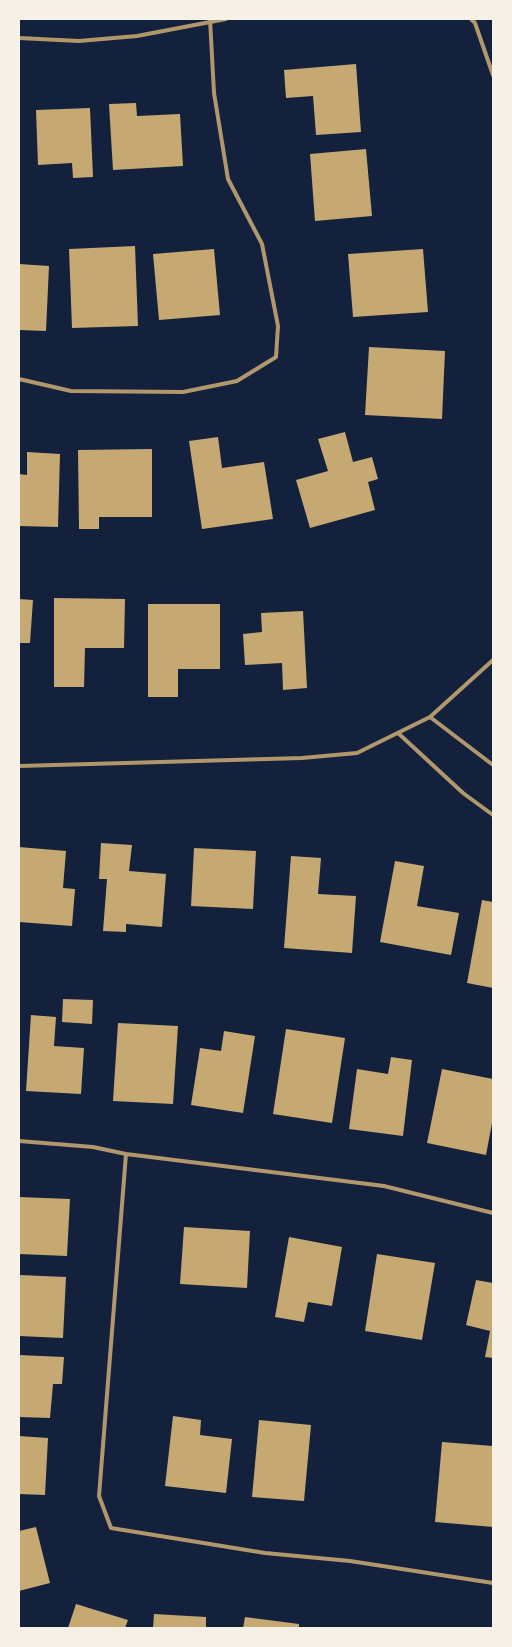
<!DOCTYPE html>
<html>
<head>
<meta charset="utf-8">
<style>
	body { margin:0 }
	#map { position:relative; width:512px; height:1647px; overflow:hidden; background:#14213d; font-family:"Archivo Narrow",sans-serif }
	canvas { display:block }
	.frame { position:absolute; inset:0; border:20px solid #f6f1e7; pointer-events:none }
</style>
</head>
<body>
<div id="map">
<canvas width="512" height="1647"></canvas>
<div class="frame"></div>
</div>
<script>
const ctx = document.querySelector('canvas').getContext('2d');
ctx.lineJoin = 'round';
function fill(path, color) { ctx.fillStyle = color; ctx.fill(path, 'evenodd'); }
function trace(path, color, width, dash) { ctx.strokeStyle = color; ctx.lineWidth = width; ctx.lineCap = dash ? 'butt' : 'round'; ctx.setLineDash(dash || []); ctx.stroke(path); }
const building = new Path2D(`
	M356,64L361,132L316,135L313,96L286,98L284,70Z
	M136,103L137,116L180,114L183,166L113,170L109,104Z
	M90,108L93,177L73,178L72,163L38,165L36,110Z
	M366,149L372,216L315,221L310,154Z
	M135,246L138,326L72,328L69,249Z
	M214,249L220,315L159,320L153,254Z
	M423,249L428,312L353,317L348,254Z
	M19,264L49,266L46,331L19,330Z
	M369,347L445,351L442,419L365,415Z
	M345,432L353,462L372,457L378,479L368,482L375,510L310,528L296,480L328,471L318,439Z
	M218,437L222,468L264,462L273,519L202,529L189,441Z
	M152,449V517H99V529H79L78,450Z
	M27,452L60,454L58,527L19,526V474L27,475Z
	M54,598L125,599L124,648H85L84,687H54Z
	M19,599L33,600L30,643H19Z
	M148,604H220V669H178V697H148Z
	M303,611L307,688L283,690L282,663L245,665L243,634L262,632L261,613Z
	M101,843L132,845L129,871L166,874L162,927L126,924V932L103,931L107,879H99Z
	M19,847L66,851L63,888L75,889L72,926L19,922Z
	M194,848L256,851L253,909L191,906Z
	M291,856L321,858L318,894L356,896L352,953L284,948Z
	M395,861L424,866L417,906L459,913L451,955L380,942Z
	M482,900L493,902V988L467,983Z
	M63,999L93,1000L92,1024L62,1022Z
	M31,1015L56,1017L54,1046L84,1048L81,1094L26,1091Z
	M118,1023L178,1026L173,1104L113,1101Z
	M286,1029L345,1038L332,1123L273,1114Z
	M224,1031L255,1036L243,1113L191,1105L200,1048L221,1051Z
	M391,1057L412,1060L403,1136L349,1129L357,1069L388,1074Z
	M442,1069L493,1079V1118L486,1155L427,1143Z
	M19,1197L70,1199L67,1256L19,1254Z
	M184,1227L250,1231L247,1288L180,1284Z
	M289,1237L342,1247L332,1306L308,1302L304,1322L275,1317Z
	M377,1254L435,1263L422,1340L365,1331Z
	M19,1275L66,1277L63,1338L19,1336Z
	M476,1280L493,1283V1358L485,1357L490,1331L466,1325Z
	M19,1355L64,1357L62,1384H53L50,1418L19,1417Z
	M173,1416L201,1420L200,1435L232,1439L226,1493L165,1486Z
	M259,1420L311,1425L304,1501L252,1497Z
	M19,1436L48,1438L45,1495L19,1494Z
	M442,1442L493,1446V1527L435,1522Z
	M36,1527L50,1583L19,1591V1531Z
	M76,1604L128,1620L125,1628H68Z
	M154,1614L206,1617V1628H153Z
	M245,1617L299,1624V1628H243Z`);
const minor = new Path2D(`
	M471,19L475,23L493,75
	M19,38L79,41L137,36L226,19
	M19,379L71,391L183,392L237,381L276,357L278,326L262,244L228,179L214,93L210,19
	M430,717L493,765
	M398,733L463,793L493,815
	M19,766L302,758L357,753L430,717L493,660
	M19,1141L93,1147L126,1154L384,1186L493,1213
	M126,1154L99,1496L111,1528L265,1553L350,1561L493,1583`);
fill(building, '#c6a872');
trace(minor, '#b1986c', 4);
</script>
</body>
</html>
